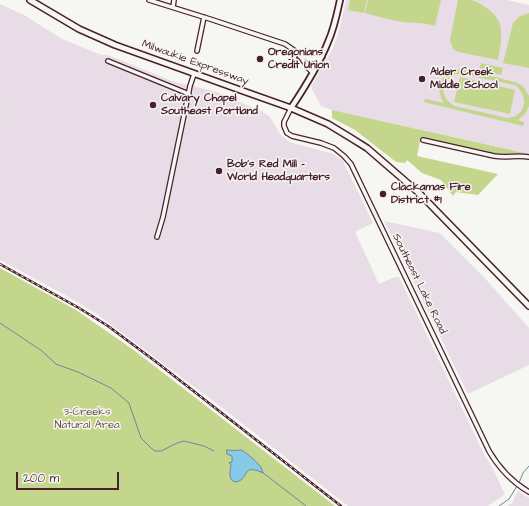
<!DOCTYPE html>
<html>
<head>
<meta charset="utf-8">
<style>
	body { margin:0 }
	#map { position:relative; width:529px; height:506px; overflow:hidden; background:#f6f6f2; font-family:"Architects Daughter",sans-serif }
	canvas { display:block }
	.scale { position:absolute; left:16px; top:472px; width:103px; height:18px; box-sizing:border-box; border:2px solid #4a1f2b; border-top:0; padding-left:5px; font-size:12px; line-height:14px; white-space:nowrap; color:#4a1f2b; -webkit-text-stroke:3px #f6f6f2; paint-order:stroke }
</style>
</head>
<body>
<div id="map">
<canvas width="529" height="506"></canvas>
<div class="scale">200 m</div>
</div>
<script>
const ctx = document.querySelector('canvas').getContext('2d');
ctx.lineJoin = 'round';
function fill(path, color) { ctx.fillStyle = color; ctx.fill(path, 'evenodd'); }
function trace(path, color, width, dash) { ctx.strokeStyle = color; ctx.lineWidth = width; ctx.lineCap = dash ? 'butt' : 'round'; ctx.setLineDash(dash || []); ctx.stroke(path); }
function label(font, color, halo, rows, align = 'center') {
  ctx.font = font + ' "Architects Daughter",sans-serif'; ctx.lineWidth = 3; ctx.setLineDash([]); ctx.textBaseline = 'middle'; ctx.strokeStyle = halo; ctx.fillStyle = color; for (const [text, x, y, turn = 0] of rows) {
    ctx.save(); ctx.translate(x, y); ctx.rotate((+turn || 0) * Math.PI / 180); ctx.textAlign = isNaN(turn) ? turn : align; if (halo) ctx.strokeText(text, 0, 0); ctx.fillText(text, 0, 0); ctx.restore();
  }
}
const built = new Path2D(`
	M346,0H507L529,5V154L332,110L321,106L311,87L333,48L338,35Z
	M0,4L24,15L62,39L101,55H108L172,81L217,92L265,113L270,117L280,134L289,142L334,154L340,159H342L373,223L355,232L379,284L395,277H399L485,456L492,467L505,494L488,506H348L216,403L97,314L67,296L0,260V115L1,111H0Z
	M384,221L440,233L482,275L529,328V365L468,394Z
	M518,491L529,498V506H508L512,503Z`);
const green = new Path2D(`
	M350,0H367L364,13L348,10Z
	M368,0H441L435,26C423,22 415,24 403,22C390,20 377,16 365,13Z
	M458,0C462,0 467,0 471,0C476,1 481,4 485,7C490,10 495,14 498,20C504,31 500,49 498,60L458,52L453,49L450,40Z
	M529,13V68L503,63L513,23L520,16Z
	M481,63L503,68L501,75L479,70Z
	M457,69H462L515,82L523,86L529,96V106L525,114L518,120L524,122L523,126L424,102L425,99L444,103C435,89 439,74 457,69ZM456,74H461L515,85C529,95 527,117 507,118L455,106C439,98 440,81 456,74Z
	M460,77L515,90L510,114L454,102Z
	M332,110L529,154C518,153 508,155 497,154L421,137L417,156L498,174L478,195L456,192L453,196L441,180L422,173L407,160L405,163L396,162L355,130L332,118Z
	M0,268L76,310L135,351L335,506H0Z`);
const water = new Path2D(`
	M227,450C233,451 236,450 241,450C245,451 258,463 261,467C261,467 263,473 263,473C240,462 251,481 234,482C228,477 230,472 231,465L229,463L232,462V456L227,454Z`);
const stream = new Path2D(`
	M0,323L42,351L56,364L78,372L111,388L129,403L141,438L151,448L155,451H161L177,443L184,441L204,446L214,451
	M262,472L306,506
	M519,483L523,473L529,466
	M499,506L509,499L517,486`);
const minor = new Path2D(`
	M149,0L213,20L285,44L298,53L309,69L313,73
	M173,7L174,0
	M197,51L204,17
	M108,61L189,94
	M291,108L284,122V126L287,133L292,136L321,143L334,148L344,156L351,164L489,451C499,468 512,482 529,492
	M423,140L494,156C506,158 517,155 529,157
	M157,237L163,217L190,86L194,74`);
const major = new Path2D(`
	M300,56L312,59L322,56
	M291,108C305,87 319,65 328,42C334,29 337,14 340,0`);
const highway = new Path2D(`
	M30,0L79,29L115,45L243,91L291,108L328,124L351,138L367,148L419,193L529,306`);
const rail = new Path2D(`
	M0,264L79,308L108,326L155,361L341,506`);
const markers = [
	[260,59,4,"#4a1f2b"],
	[422,79,4,"#4a1f2b"],
	[153,105,4,"#4a1f2b"],
	[219,171,4,"#4a1f2b"],
	[383,194,4,"#4a1f2b"]
];
const poiNames = [
	["Oregonians",268,53],
	["Credit Union",268,66],
	["Alder Creek",430,73],
	["Middle School",430,86],
	["Calvary Chapel",161,99],
	["Southeast Portland",161,112],
	["Bob's Red Mill -",227,165],
	["World Headquarters",227,178],
	["Clackamas Fire",391,188],
	["District #1",391,201]
];
const streetNames = [
	["Milwaukie Expressway",195,63,20],
	["Southeast Lake Road",419,284,64]
];
const parkNames = [
	["3-Creeks",87,413],
	["Natural Area",87,426]
];
fill(built, '#e8dde7');
fill(green, '#c4d68b');
fill(water, '#86cae7');
trace(water, '#6e869c', 1);
trace(stream, '#6e869c', 1);
trace(minor, '#4a1f2b', 6);
trace(major, '#4a1f2b', 8);
trace(highway, '#4a1f2b', 8);
trace(minor, '#f6f6f2', 3.5);
trace(major, '#f6f6f2', 4.5);
trace(highway, '#f6f6f2', 5);
trace(rail, '#4a1f2b', 2.5);
trace(rail, '#f6f6f2', 1, [3]);
for (const [x, y, r, color] of markers) { const dot = new Path2D(); dot.arc(x, y, r, 0, 2 * Math.PI); ctx.fillStyle = color; ctx.fill(dot); trace(dot, '#f6f6f2', 1.5); }
label('bold 11px', '#4a1f2b', '#f6f6f2', poiNames, 'left');
label('11px', '#4a1f2b', '#f6f6f2', streetNames);
label('11px', '#684d43', '#f6f6f2', parkNames);
</script>
</body>
</html>
